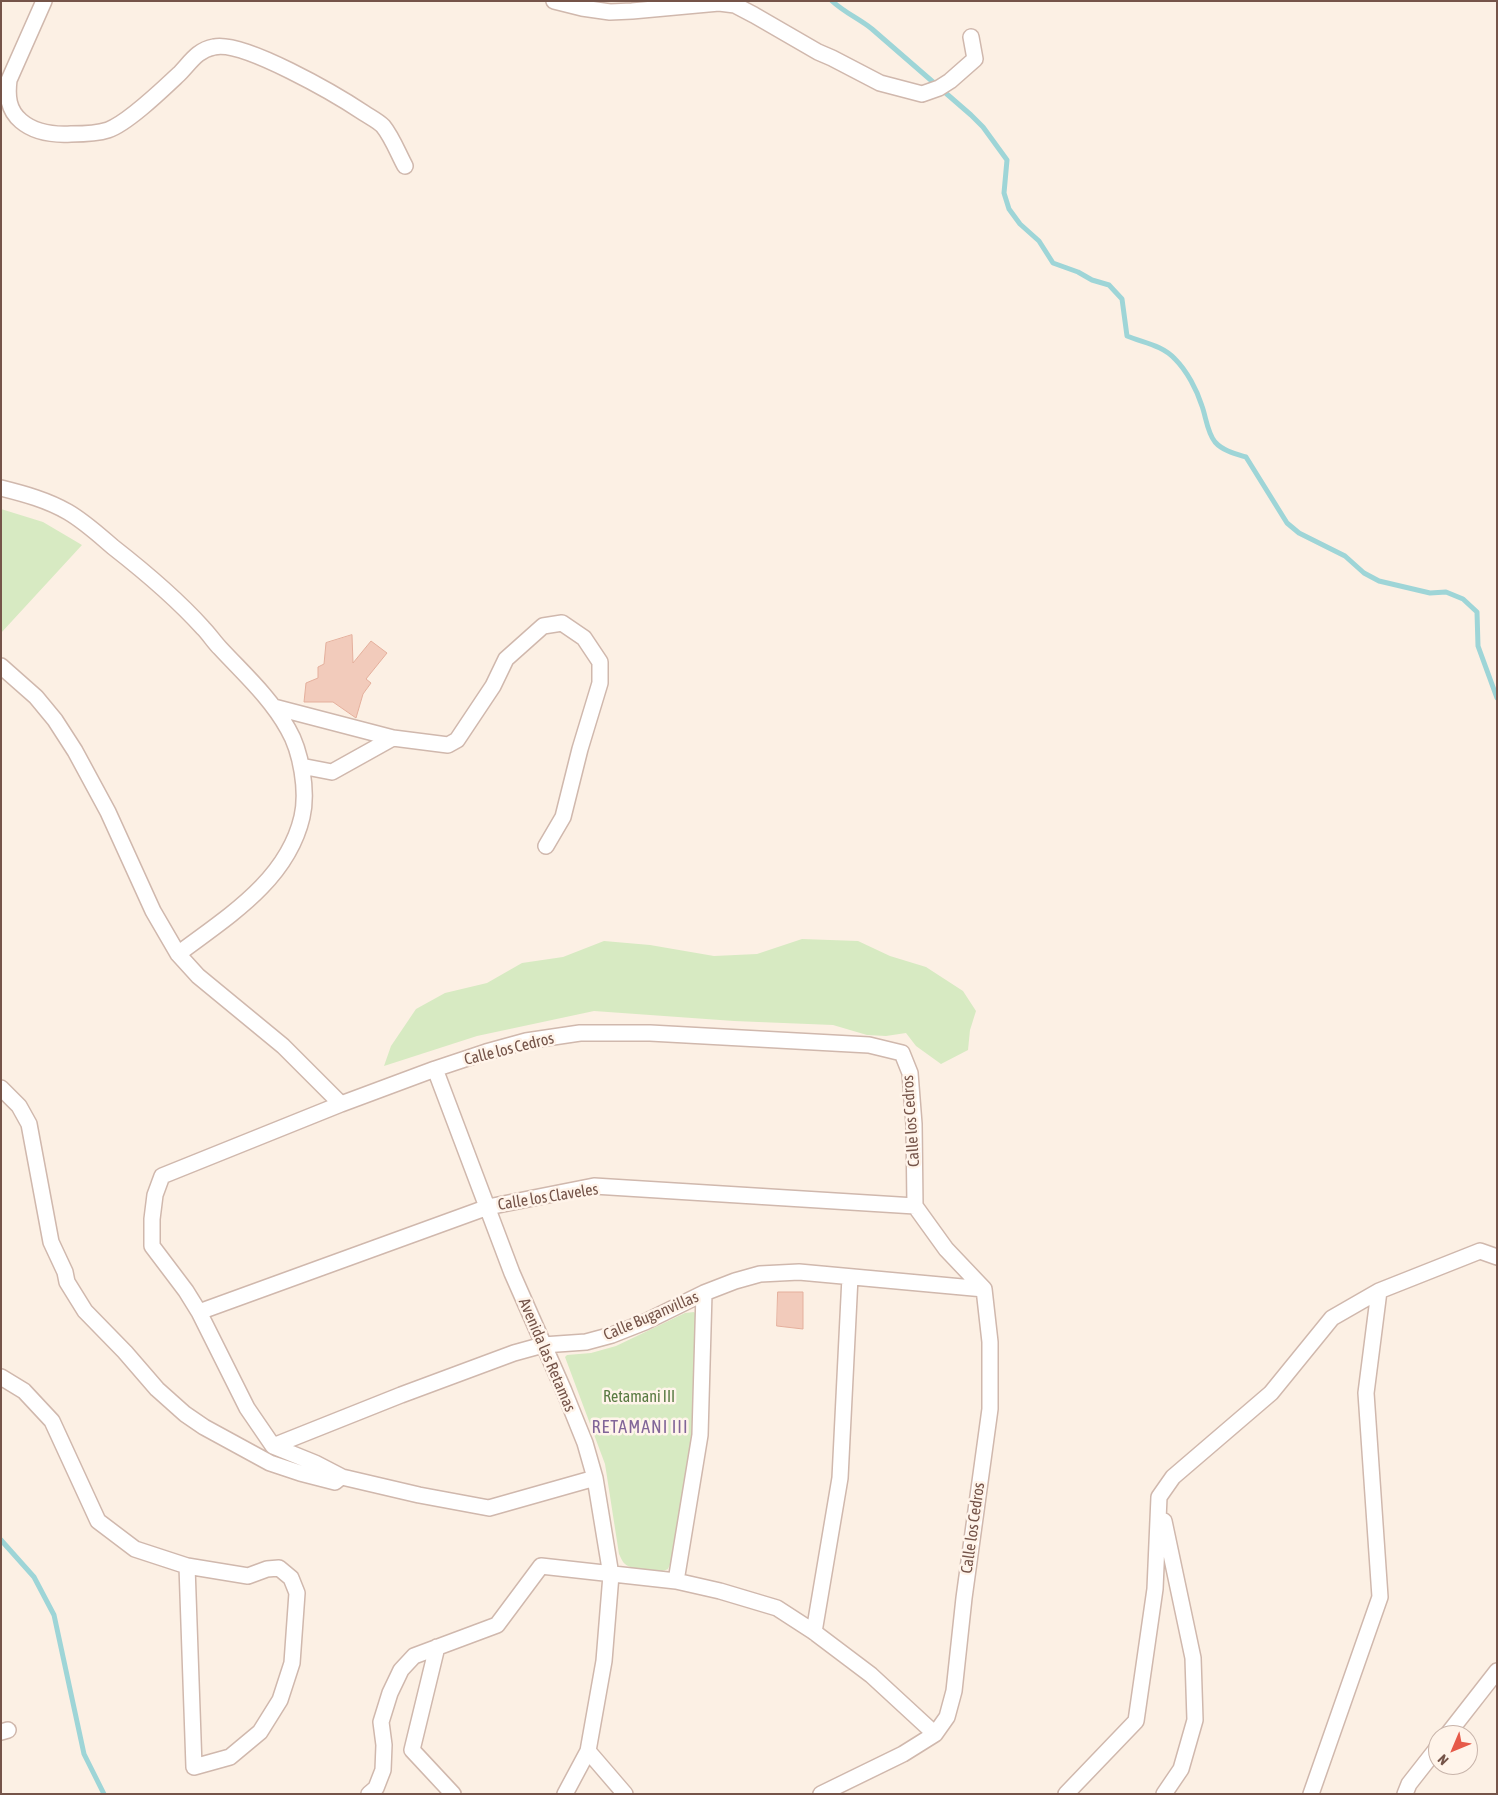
<!DOCTYPE html>
<html>
<head>
<meta charset="utf-8">
<style>
	body { margin:0 }
	#map { position:relative; width:1498px; height:1795px; overflow:hidden; background:#fcf0e4; font-family:"Asap Condensed",sans-serif }
	canvas { display:block }
	.frame { position:absolute; inset:0; border:2px solid #755449; pointer-events:none }
	.north { position:absolute; left:1428px; top:1725px; width:50px; height:50px; box-sizing:border-box; background:#fff4ea; border:1px solid #c8b4aa; border-radius:50%; rotate:225deg; font-size:14px; font-weight:700; line-height:20px; text-align:center; color:#755449 }
	.north::after { content:''; display:block; margin:auto; width:18px; height:22px; background:#e65a49; clip-path:polygon(50% 0,100% 100%,50% 72%,0 100%) }
</style>
</head>
<body>
<div id="map">
<canvas width="1498" height="1795"></canvas>
<div class="frame"></div>
<div class="north">N</div>
</div>
<script>
const ctx = document.querySelector('canvas').getContext('2d');
ctx.lineJoin = 'round';
function fill(path, color) { ctx.fillStyle = color; ctx.fill(path, 'evenodd'); }
function trace(path, color, width, dash) { ctx.strokeStyle = color; ctx.lineWidth = width; ctx.lineCap = dash ? 'butt' : 'round'; ctx.setLineDash(dash || []); ctx.stroke(path); }
function label(font, color, halo, rows, align = 'center') {
  ctx.font = font + ' "Asap Condensed",sans-serif'; ctx.lineWidth = 5; ctx.setLineDash([]); ctx.textBaseline = 'middle'; ctx.strokeStyle = halo; ctx.fillStyle = color; for (const [text, x, y, turn = 0] of rows) {
    ctx.save(); ctx.translate(x, y); ctx.rotate((+turn || 0) * Math.PI / 180); ctx.textAlign = isNaN(turn) ? turn : align; if (halo) ctx.strokeText(text, 0, 0); ctx.fillText(text, 0, 0); ctx.restore();
  }
}
const green = new Path2D(`
	M1,509L43,522L82,545L1,633Z
	M802,939L858,941L890,956L926,967L963,991L976,1011L970,1030L968,1050L941,1064L916,1046L906,1033L886,1036L867,1035L833,1025L734,1021L594,1011L477,1036L384,1066L391,1046L416,1009L445,993L487,983L522,963L563,957L604,941L650,945L714,956L757,954Z
	M694,1312L697,1315L693,1436L671,1562L668,1569C658,1574 639,1571 628,1566C623,1564 621,1558 619,1554L605,1464L565,1357L567,1355L591,1353L616,1346L685,1313Z`);
const stream = new Path2D(`
	M832,1C845,13 858,18 872,29L971,115L983,127L1007,160L1004,193L1009,209L1020,224L1039,241L1053,263L1078,272L1092,280L1109,285L1122,299L1127,336C1144,343 1162,345 1175,359C1187,371 1197,390 1202,406C1206,417 1207,432 1215,442C1223,451 1236,454 1246,457L1287,523L1299,533L1345,556L1364,573L1379,581L1430,593L1446,592L1463,599L1477,612L1478,646L1497,698
	M1,1540L34,1577L54,1615L84,1754L104,1794`);
const building = new Path2D(`
	M352,635L353,663L371,641L387,653L366,679L371,683L363,694L356,718L333,702H304L306,683L318,678V667L324,664L326,643Z
	M778,1292H803V1329L777,1326Z`);
const minor = new Path2D(`
	M44,1L9,80C7,96 8,110 21,121C35,133 53,135 71,134C83,134 96,134 108,130C128,123 163,89 179,74C190,63 197,50 214,47C243,40 337,95 364,113C370,117 378,121 383,126C392,137 398,153 405,166
	M554,1L582,8L610,12L632,11L719,3L735,5L754,15L818,52L832,58L880,83L922,94L939,88L950,81L975,59L971,37
	M1,488C25,494 47,500 68,512C85,522 99,535 113,547C145,572 176,598 203,628C209,634 214,642 220,648C244,674 270,697 288,729C301,751 308,791 302,817C287,881 227,917 178,954
	M1,666L36,697L55,720L75,751L108,812L153,911L178,954L198,976L283,1046L341,1104
	M274,707L393,738
	M301,766L332,772L393,738L448,745L457,740L493,686L506,659L543,626L562,623L584,638L600,662V683L580,749L563,817L546,846
	M435,1069L512,1273L564,1391L585,1443L595,1478L611,1575L604,1661L588,1751L565,1794
	M1,1088L19,1106L29,1124L51,1242L65,1272L67,1282L85,1311L125,1352L157,1389L185,1414L204,1427L270,1463L300,1473L335,1482L340,1478
	M199,1312L488,1207L594,1186L915,1206
	M1,1377L24,1391L52,1421L98,1521L135,1549L187,1566L248,1576L267,1569L279,1568L291,1578L297,1593L292,1663L280,1700L260,1732L230,1757L194,1767L187,1566
	M273,1446L401,1395L514,1353L543,1345L586,1342L612,1335L645,1322L704,1293L735,1281L760,1274L799,1272L984,1289
	M595,1478L489,1508L419,1495L342,1477L315,1463L273,1446L247,1408L199,1312L186,1291L152,1246V1219L155,1195L162,1176L341,1104L435,1069L486,1052L526,1041L580,1033H650L869,1045L902,1053L910,1073L914,1124L915,1206L946,1249L984,1289L990,1342V1409L964,1598L954,1691L947,1717L935,1734L903,1754L821,1794
	M1164,1521L1193,1658L1195,1720L1181,1769L1164,1794
	M676,1581L700,1435L704,1293
	M814,1632L840,1478L850,1277
	M437,1647L412,1750L453,1794
	M1,1732L8,1730
	M1447,1735L1497,1671
	M588,1751L625,1794
	M369,1794L376,1788L383,1770L384,1745L381,1722L390,1693L401,1670L414,1656L497,1625L541,1566L676,1581L720,1591L777,1608L814,1632L871,1675L935,1734
	M1066,1794L1136,1721L1155,1589L1159,1497L1173,1477L1271,1393L1332,1318L1379,1291L1480,1251L1497,1257
	M1311,1794L1380,1597L1366,1393L1379,1291
	M1405,1794L1409,1784L1438,1747`);
const streetNames = [
	["Calle los Cedros",509,1049,-14],
	["Calle los Cedros",911,1121,-94],
	["Calle los Claveles",548,1197,-9],
	["Calle Buganvillas",651,1316,-23],
	["Avenida las Retamas",547,1355,67],
	["Calle los Cedros",973,1528,-82]
];
const parkNames = [
	["Retamani III",639,1397]
];
const neighbourhoodNames = [
	["RETAMANI III",640,1427]
];
fill(green, '#d7eac2');
trace(stream, '#9ed5d7', 5);
fill(building, '#f2cbbb');
trace(building, '#e4af9c', 1);
trace(minor, '#d0b8ad', 18);
trace(minor, '#fff', 15);
label('16px', '#755449', '#fff4ea', streetNames);
label('16px', '#597a42', '#fff4ea', parkNames);
ctx.letterSpacing = '1px';
label('18px', '#816598', '#fff4ea', neighbourhoodNames);
ctx.letterSpacing = '0px';
</script>
</body>
</html>
